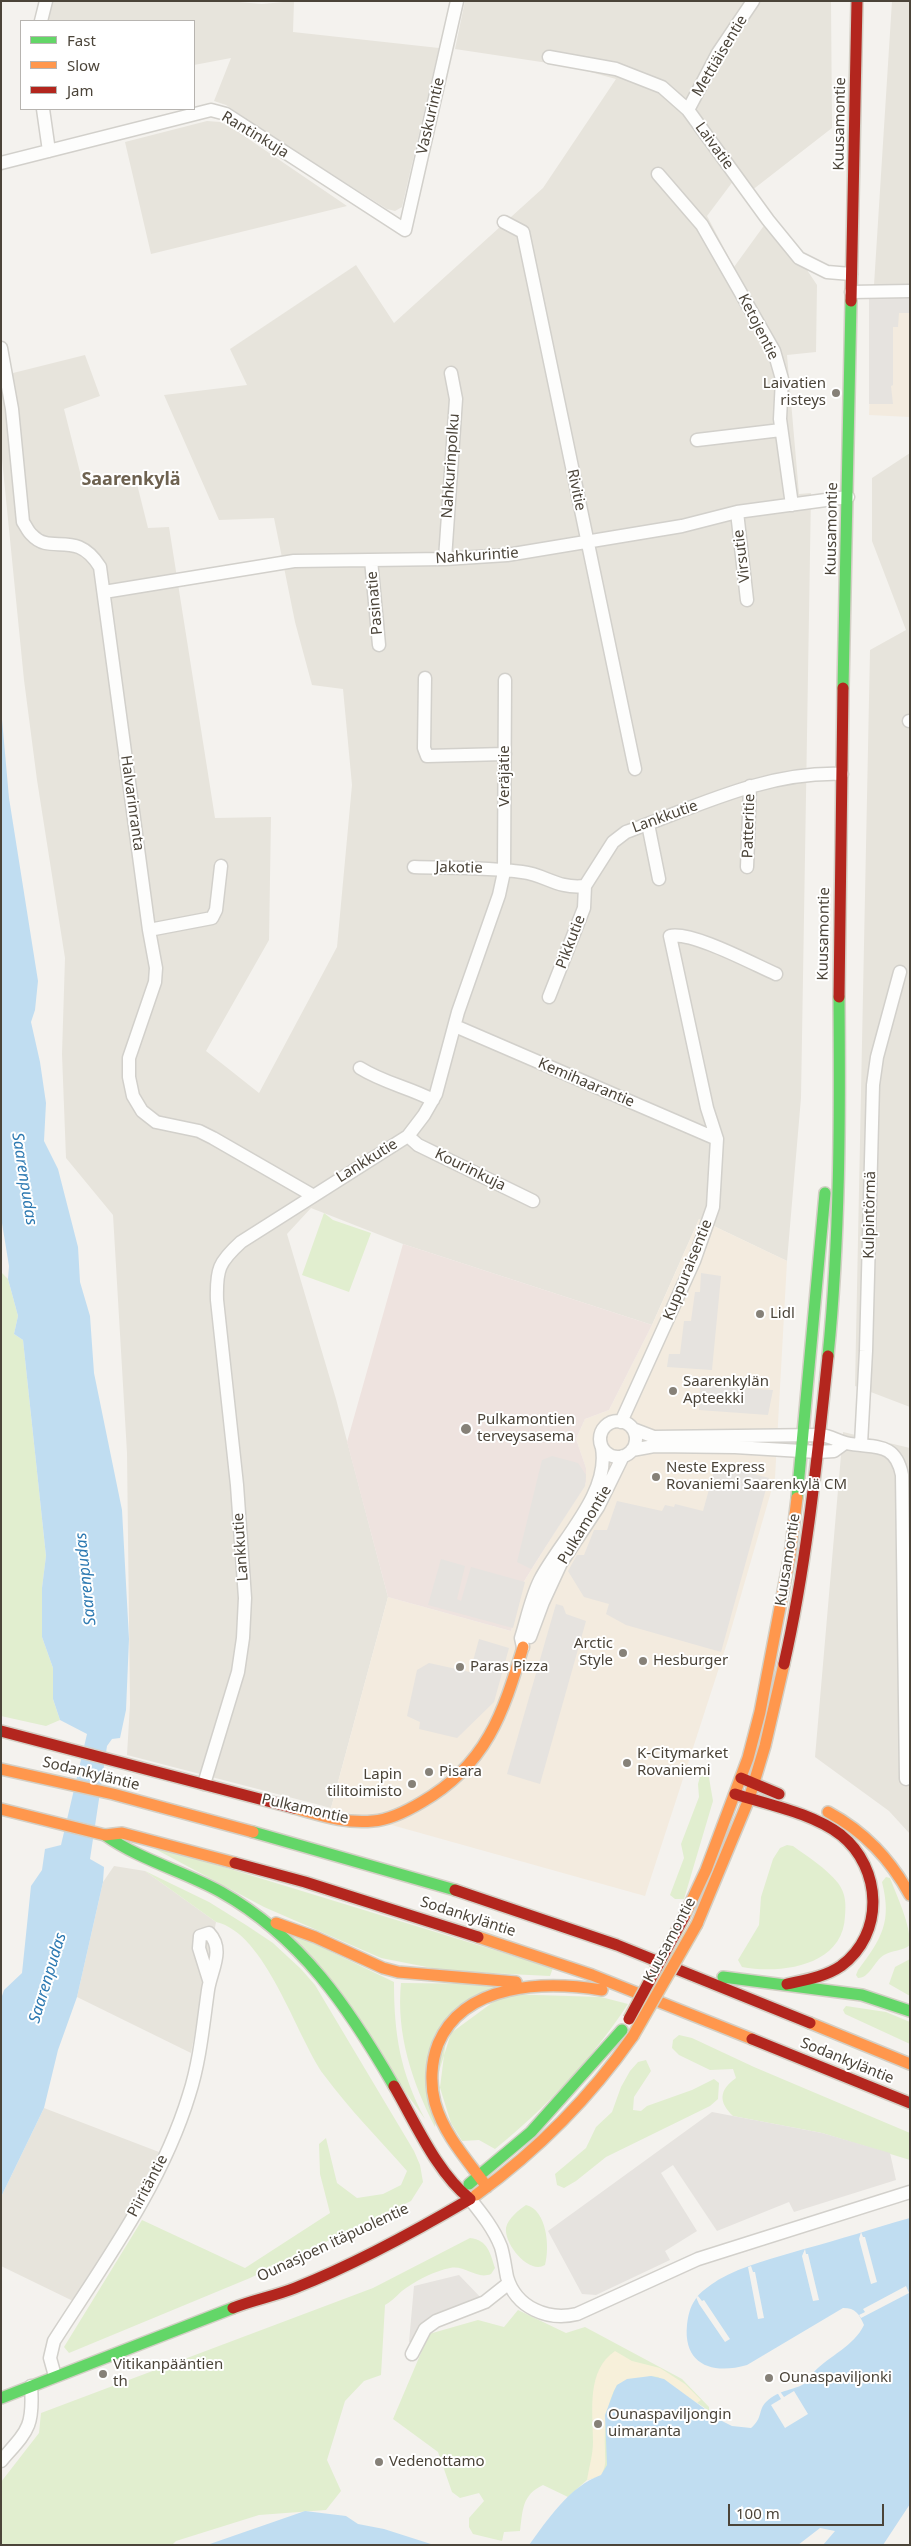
<!DOCTYPE html>
<html>
<head>
<meta charset="utf-8">
<style>
	body { margin:0 }
	#map { position:relative; width:911px; height:2546px; overflow:hidden; background:#f4f2ee; font-family:"Noto Sans",sans-serif }
	canvas { display:block }
	.frame { position:absolute; inset:0; border:2px solid #4b4439; pointer-events:none }
	.legend { position:absolute; left:20px; top:20px; width:175px; height:90px; box-sizing:border-box; background:#fff; border:1px solid #b7b4b0; margin:0; padding:6px 9px; list-style:none; font-size:15px; color:#4b4439 }
	.legend li { display:flex; align-items:center; gap:10px; height:25px }
	.legend b { width:25px; border:1px solid #b7b4b0 }
	.scale { position:absolute; left:728px; top:2504px; width:156px; height:22px; box-sizing:border-box; border:2px solid #4b4439; border-top:0; padding-left:6px; font-size:15px; line-height:18px; white-space:nowrap; color:#4b4439; -webkit-text-stroke:4px #fff; paint-order:stroke }
</style>
</head>
<body>
<div id="map">
<canvas width="911" height="2546"></canvas>
<div class="frame"></div>
<ul class="legend">
<li><b style="height:6px;background:#63d668"></b>Fast</li>
<li><b style="height:6px;background:#ff974d"></b>Slow</li>
<li><b style="height:6px;background:#b3261e"></b>Jam</li>
</ul>
<div class="scale">100 m</div>
</div>
<script>
const ctx = document.querySelector('canvas').getContext('2d');
ctx.lineJoin = 'round';
function fill(path, color) { ctx.fillStyle = color; ctx.fill(path, 'evenodd'); }
function trace(path, color, width, dash) { ctx.strokeStyle = color; ctx.lineWidth = width; ctx.lineCap = dash ? 'butt' : 'round'; ctx.setLineDash(dash || []); ctx.stroke(path); }
function label(font, color, halo, rows, align = 'center') {
  ctx.font = font + ' "Noto Sans",sans-serif'; ctx.lineWidth = 4; ctx.setLineDash([]); ctx.textBaseline = 'middle'; ctx.strokeStyle = halo; ctx.fillStyle = color; for (const [text, x, y, turn = 0] of rows) {
    ctx.save(); ctx.translate(x, y); ctx.rotate((+turn || 0) * Math.PI / 180); ctx.textAlign = isNaN(turn) ? turn : align; if (halo) ctx.strokeText(text, 0, 0); ctx.fillText(text, 0, 0); ctx.restore();
  }
}
const residential = new Path2D(`
	M51,1H227L262,4L294,1L293,32L439,48L402,207L395,211L387,209L265,132L226,105L214,101L231,58L194,65V21H47Z
	M465,1H831L832,128L751,191L737,176L707,216L734,267L768,220L799,258L817,285L816,352L787,355L799,494L811,493L801,1098L787,1261L699,1219L652,1325L403,1244L311,1208L287,1234L336,1399L388,1597L331,1808L127,1755L130,1704L127,1453L113,1215L66,1158L62,1054L65,958L37,780L24,680L1,449V376L85,355L100,396L64,409L83,484L136,480L148,528L169,527L215,818L271,817L269,940L206,1051L259,1093L337,947L352,785L343,689L312,685L295,622L274,518L219,520L164,395L247,385L230,349L356,265L394,323L543,188L616,79L568,66L455,49Z
	M892,1H910V285H874Z
	M207,121L220,122L231,127L347,206L151,254L125,142Z
	M910,453V1407L855,1386L870,650L906,630L872,541V478Z
	M843,1432L910,1448V1834L889,1811L815,1757Z
	M114,1866L145,1871L216,1922L191,2053L77,1997L103,1882Z
	M44,2108L159,2152L120,2227L73,2301L1,2266V2197Z`);
const commercial = new Path2D(`
	M874,285H910V417L869,415Z
	M699,1219L787,1261L775,1478L728,1640L645,1896L331,1808L388,1597L511,1631L523,1583L586,1482V1468L576,1439L585,1419L609,1410L652,1325Z`);
const medical = new Path2D(`
	M403,1244L652,1325L609,1410L585,1419L576,1439L586,1468V1482L523,1583L511,1631L388,1597L347,1442Z`);
const green = new Path2D(`
	M324,1213L333,1220L371,1233L349,1292L302,1275Z
	M1,1272L8,1279L18,1316L14,1334L23,1340L46,1556L42,1588V1637L53,1668V1699L60,1720L46,1726L1,1716Z
	M703,1766H707L713,1801L684,1899H675L670,1895L684,1858L681,1844L699,1797L698,1784Z
	M142,1842L553,1968L550,1976L447,1971L381,1958L264,1907Z
	M787,1845L793,1846C808,1857 826,1868 838,1883C846,1894 846,1904 845,1916C843,1967 780,1974 742,1967L738,1960L759,1925L761,1897L773,1859L780,1848Z
	M145,1871L209,1902L246,1925L273,1943L301,1969L315,1985L414,2151L420,2165L423,2182L411,2201L250,2278L69,2353L64,2347L142,2220L245,2268L330,2213L320,2174L319,2144L326,2138L337,2183L357,2198L383,2194L401,2185L407,2171C379,2139 349,2109 324,2075C296,2036 266,1933 216,1922Z
	M886,1877L890,1878C898,1899 910,1923 910,1945C903,1951 892,1950 884,1955C874,1961 870,1978 858,1978L856,1975L858,1970C882,1938 892,1922 882,1882Z
	M288,1931L394,1982C394,2034 400,2072 425,2119Z
	M910,1959V1996L889,1984L895,1967Z
	M401,1983L499,1984L449,2016L435,2127C412,2082 396,2034 401,1983Z
	M504,1994L601,1997L628,2004C592,2059 546,2108 495,2149L479,2140L462,2141L451,2123L437,2078L451,2033Z
	M846,2006L886,2012L910,2022V2044L845,2014L843,2010Z
	M679,2035L692,2038L754,2067L910,2133V2160L822,2133L733,2116C718,2102 719,2090 736,2078L733,2069L710,2070L679,2055L672,2048L673,2040Z
	M646,2060L651,2071L634,2097L633,2110L641,2111L647,2106L692,2090L714,2079L719,2083L718,2099L710,2106L606,2157L576,2181L564,2188L557,2185L555,2174L586,2148L596,2127L612,2112L621,2087L630,2071L638,2062Z
	M526,2205C547,2210 550,2247 545,2265C529,2275 504,2244 506,2228C508,2218 519,2210 526,2205Z
	M470,2238C488,2240 490,2253 495,2268L491,2274C476,2280 466,2265 450,2268C435,2271 419,2279 406,2288C398,2293 397,2298 385,2305L381,2375L364,2381L345,2401L327,2460L341,2491L326,2510L259,2515L176,2541L172,2545H1V2482L39,2433L41,2413L373,2288Z
	M518,2310L566,2333L585,2327L682,2379L709,2407V2411L669,2383L601,2476L587,2480L568,2497L543,2485C522,2495 523,2509 520,2531L504,2532L502,2541L473,2534L469,2527V2518L484,2501L479,2493L460,2498L452,2492L438,2452L393,2419L429,2334L478,2320L504,2327Z`);
const sand = new Path2D(`
	M615,2351L632,2361L660,2368L685,2384L701,2400L697,2403L658,2377L651,2376L617,2385C606,2404 604,2428 605,2450C605,2462 607,2463 601,2476L587,2480C589,2468 593,2454 593,2442C593,2410 586,2371 615,2351Z`);
const parking = new Path2D(`
	M869,295H910V313H899L898,327H893V385L891,386L893,404H869Z
	M701,1273L721,1276L712,1370L667,1367L669,1354H680L684,1321H691L695,1292H700Z
	M700,1385L773,1390L768,1415L699,1410Z
	M552,1456L578,1463L586,1475L585,1486L531,1569L517,1562L542,1460Z
	M716,1464L769,1478L721,1652L626,1625L606,1614L609,1604L584,1597L568,1571L577,1555H584L594,1530H607L617,1501L662,1511L665,1505L674,1507L675,1504L703,1511Z
	M441,1559L465,1566L457,1599L461,1601L471,1567L525,1582L513,1628L428,1605Z
	M556,1604L563,1606L566,1614L586,1621L540,1784L507,1774Z
	M479,1639L509,1648L494,1702L457,1738L419,1729L420,1722L407,1716L417,1670L429,1663L470,1672Z
	M712,2112L822,2133L890,2153L896,2180L794,2212L789,2202L717,2231L673,2165L661,2173L697,2231L665,2251L670,2260L596,2295L582,2294L548,2231Z
	M459,2275L485,2302L436,2321L416,2343L409,2342L414,2286Z`);
const water = new Path2D(`
	M1,708L9,798L38,981L35,1010L31,1022L40,1062L46,1103L44,1141L58,1169L78,1247L80,1282L90,1316L94,1373L122,1510L129,1639L126,1710L120,1738L112,1739L107,1746L90,1859L104,1867L103,1882L77,1997L58,2050L44,2108L1,2197V1999L4,1990L22,1973L31,1886L42,1870L45,1849L61,1845L87,1734L60,1720L53,1699V1668L42,1637V1588L46,1556L23,1340L14,1334L18,1316L8,1279L9,1266L1,1217Z
	M910,2218V2504L883,2545H823L835,2531L820,2528L798,2545H529C549,2518 569,2487 601,2475L607,2465L605,2415L614,2391L617,2385L627,2379L651,2376L664,2379L720,2420L732,2426L751,2428C763,2418 758,2410 766,2402C779,2389 797,2390 807,2382C810,2380 811,2375 814,2372C829,2356 854,2346 864,2325C859,2314 856,2308 843,2308L747,2365C713,2375 683,2365 687,2325C688,2316 690,2307 695,2300C699,2292 711,2285 718,2280C744,2265 775,2258 804,2249C839,2240 874,2228 910,2218Z
	M305,2511L346,2516L358,2524L384,2529L434,2545H207Z`);
const pier = new Path2D(`
	M861,2232L863,2237H865L877,2282L871,2284L859,2239Z
	M805,2249L806,2254H808L819,2300L813,2301L802,2256Z
	M751,2266L753,2272H755L764,2318L758,2319L748,2267Z
	M906,2286L909,2293L861,2318L859,2315L865,2312L863,2309Z
	M698,2296L702,2301L704,2300L730,2339L725,2342L699,2304L696,2297Z
	M779,2390L784,2397L794,2391L808,2414L785,2428L771,2405L781,2399L777,2392Z`);
const street = new Path2D(`
	M41,21L46,1
	M549,57L616,69L662,87L688,110L768,220L799,258L827,272L851,274
	M43,109L49,151
	M688,110L718,53L753,1
	M1,163L211,110L226,114L405,230L457,1
	M658,174L702,225L774,351L782,379L780,419L792,505
	M504,222L523,232L635,769
	M851,292L910,291
	M1,348L12,409L23,522C26,526 28,532 32,535C51,556 76,528 100,567L149,930L156,968L155,982L129,1058V1077L133,1096L142,1111L156,1122L199,1131L213,1138L312,1195
	M697,440L781,430
	M737,512L747,600
	M445,559L456,399L451,373
	M371,560L379,645
	M104,592L294,561L445,559L507,555L682,526L737,512L848,497
	M425,678L424,748L427,756L505,754
	M909,721H910
	M648,824L659,879
	M414,867C450,868 486,867 522,872C547,875 556,889 585,886
	M747,867L750,786
	M149,930L212,918L216,910L221,866
	M549,997L584,908L585,886L613,842L626,832C696,807 766,771 842,774
	M455,1026L717,1139
	M360,1068C384,1083 408,1087 433,1100
	M408,1136L418,1145L533,1201
	M600 1439a18 18 0 1 1 36 0a18 18 0 1 1-36 0Z
	M621,1422L694,1261L713,1207L717,1139L707,1108L670,936C692,931 753,964 776,974
	M633,1429L654,1437L820,1435C831,1436 837,1441 846,1443C873,1449 895,1440 902,1475L906,1779
	M861,1444L866,1351L873,1085L877,1057L900,972
	M632,1450L654,1446L735,1447L818,1452L834,1451L845,1443
	M530,1637L543,1602L561,1563L598,1507L623,1456
	M523,1647L521,1638C527,1619 531,1598 540,1580C560,1541 610,1494 602,1448
	M204,1784L238,1672L243,1638L245,1598L237,1485L217,1300C216,1269 219,1262 241,1242L408,1136L424,1115L436,1094L458,1012L499,895L504,872L505,680
	M470,2199C482,2214 494,2229 501,2247C504,2257 505,2267 507,2277C516,2308 548,2321 577,2314L698,2259L910,2192
	M412,2354L425,2329L436,2321L485,2302L509,2283
	M55,2376L50,2358L54,2341C104,2263 162,2184 189,2095C200,2061 203,2025 208,1990C211,1970 225,1950 209,1933L200,1936L199,1948L209,1980
	M1,2461C27,2431 34,2428 31,2386`);
const fast = new Path2D(`
	M843,688L851,301
	M828,1356C840,1237 840,1116 839,997
	M797,1498L825,1193
	M253,1832L455,1890
	M105,1835C140,1860 183,1871 221,1892C301,1937 349,2008 394,2086
	M723,1977L862,1995L910,2011
	M469,2184L531,2132L622,2030
	M1,2398L233,2308`);
const slow = new Path2D(`
	M1,1769L113,1794L253,1832
	M294,1808C320,1815 345,1824 373,1821C390,1820 407,1811 422,1802C486,1765 503,1714 523,1647
	M1,1809L105,1835L122,1833L235,1863
	M828,1812C865,1832 890,1859 910,1895
	M684,1917L706,1870L748,1758L760,1712L790,1555L797,1498
	M276,1923L315,1937L383,1968L398,1972L516,1982
	M697,1924L749,1799L765,1746L784,1664
	M478,1937L592,1975L752,2039
	M810,2023L910,2064
	M487,2187C468,2161 444,2135 435,2103C430,2084 431,2062 438,2044C464,1982 546,1981 602,1990
	M476,2195C538,2150 589,2099 633,2036`);
const jam = new Path2D(`
	M851,301L857,1
	M839,997L843,688
	M784,1664C807,1563 817,1459 828,1356
	M1,1731L294,1808
	M741,1778L779,1794
	M735,1794C769,1805 812,1813 841,1835C882,1868 885,1934 841,1966C825,1977 805,1980 787,1984
	M235,1863L305,1882L478,1937
	M455,1890L617,1945L810,2023
	M752,2039L910,2103
	M394,2086C415,2122 437,2173 470,2199
	M233,2308C253,2300 275,2296 295,2288C356,2264 414,2232 470,2199`);
const slowBridge = new Path2D(`
	M633,2036L697,1924`);
const jamBridge = new Path2D(`
	M629,2019L684,1917`);
const markers = [
	[836,393,5,"#868178"],
	[760,1314,5,"#868178"],
	[673,1391,5,"#868178"],
	[466,1429,6,"#868178"],
	[656,1477,5,"#868178"],
	[623,1653,5,"#868178"],
	[643,1661,5,"#868178"],
	[460,1667,5,"#868178"],
	[627,1763,5,"#868178"],
	[429,1772,5,"#868178"],
	[412,1784,5,"#868178"],
	[103,2374,5,"#868178"],
	[769,2378,5,"#868178"],
	[598,2424,5,"#868178"],
	[379,2462,5,"#868178"]
];
const streetNames = [
	["Mettiäisentie",720,56,-59],
	["Vaskurintie",431,116,-77],
	["Kuusamontie",840,124,-89],
	["Rantinkuja",255,135,31],
	["Laivatie",714,146,54],
	["Ketojentie",758,327,63],
	["Nahkurinpolku",451,466,-86],
	["Rivitie",576,490,78],
	["Kuusamontie",832,529,-89],
	["Nahkurintie",477,556,-4],
	["Virsutie",742,556,-97],
	["Pasinatie",375,603,-95],
	["Veräjätie",505,776,-90],
	["Halvarinranta",132,803,82],
	["Lankkutie",665,817,-20],
	["Patteritie",749,826,-88],
	["Jakotie",459,868,1],
	["Kuusamontie",824,934,-89],
	["Pikkutie",571,942,-69],
	["Kemihaarantie",586,1083,23],
	["Lankkutie",367,1161,-32],
	["Kourinkuja",470,1170,26],
	["Kulpintörmä",870,1215,-89],
	["Kuppuraisentie",688,1270,-68],
	["Pulkamontie",585,1525,-59],
	["Lankkutie",241,1547,-94],
	["Kuusamontie",788,1560,-81],
	["Sodankyläntie",91,1774,14],
	["Pulkamontie",305,1809,13],
	["Sodankyläntie",468,1917,18],
	["Kuusamontie",670,1940,-62],
	["Sodankyläntie",847,2061,22],
	["Piiritäntie",148,2186,-62],
	["Ounasjoen itäpuolentie",333,2243,-25]
];
const poiNames = [
	["Laivatien",826,384,"right"],
	["risteys",826,401,"right"],
	["Lidl",770,1314],
	["Saarenkylän",683,1382],
	["Apteekki",683,1399],
	["Pulkamontien",477,1420],
	["terveysasema",477,1437],
	["Neste Express",666,1468],
	["Rovaniemi Saarenkylä CM",666,1485],
	["Arctic",613,1644,"right"],
	["Style",613,1661,"right"],
	["Hesburger",653,1661],
	["Paras Pizza",470,1667],
	["K-Citymarket",637,1754],
	["Rovaniemi",637,1771],
	["Pisara",439,1772],
	["Lapin",402,1775,"right"],
	["tilitoimisto",402,1792,"right"],
	["Vitikanpääntien",113,2365],
	["th",113,2382],
	["Ounaspaviljonki",779,2378],
	["Ounaspaviljongin",608,2415],
	["uimaranta",608,2432],
	["Vedenottamo",389,2462]
];
const waterNames = [
	["Saarenpudas",24,1179,81],
	["Saarenpudas",86,1579,-96],
	["Saarenpudas",48,1978,-73]
];
const quarterNames = [
	["Saarenkylä",131,480]
];
fill(residential, '#e7e4dc');
fill(commercial, '#f3ebdf');
fill(medical, '#eee3df');
fill(green, '#e1eecf');
fill(sand, '#f7f0da');
fill(parking, '#e6e3df');
fill(water, '#c0ddf1');
fill(pier, '#f4f2ee');
trace(street, '#d2d0cb', 15);
trace(fast, '#d3cfc5', 14);
trace(slow, '#d3cfc5', 14);
trace(jam, '#d3cfc5', 14);
trace(street, '#fdfdfc', 12);
trace(fast, '#63d668', 11);
trace(slow, '#ff974d', 11);
trace(jam, '#b3261e', 11);
trace(slowBridge, '#d6cebb', 14, []);
trace(jamBridge, '#d6cebb', 14, []);
trace(slowBridge, '#ff974d', 11);
trace(jamBridge, '#b3261e', 11);
for (const [x, y, r, color] of markers) { const dot = new Path2D(); dot.arc(x, y, r, 0, 2 * Math.PI); ctx.fillStyle = color; ctx.fill(dot); trace(dot, '#fff', 2); }
label('15px', '#4b4439', '#fff', streetNames);
label('15px', '#4b4439', '#fff', poiNames, 'left');
label('italic 16px', '#2e7ab2', '#fff', waterNames);
label('bold 18px', '#6e6250', '#fff', quarterNames);
</script>
</body>
</html>
